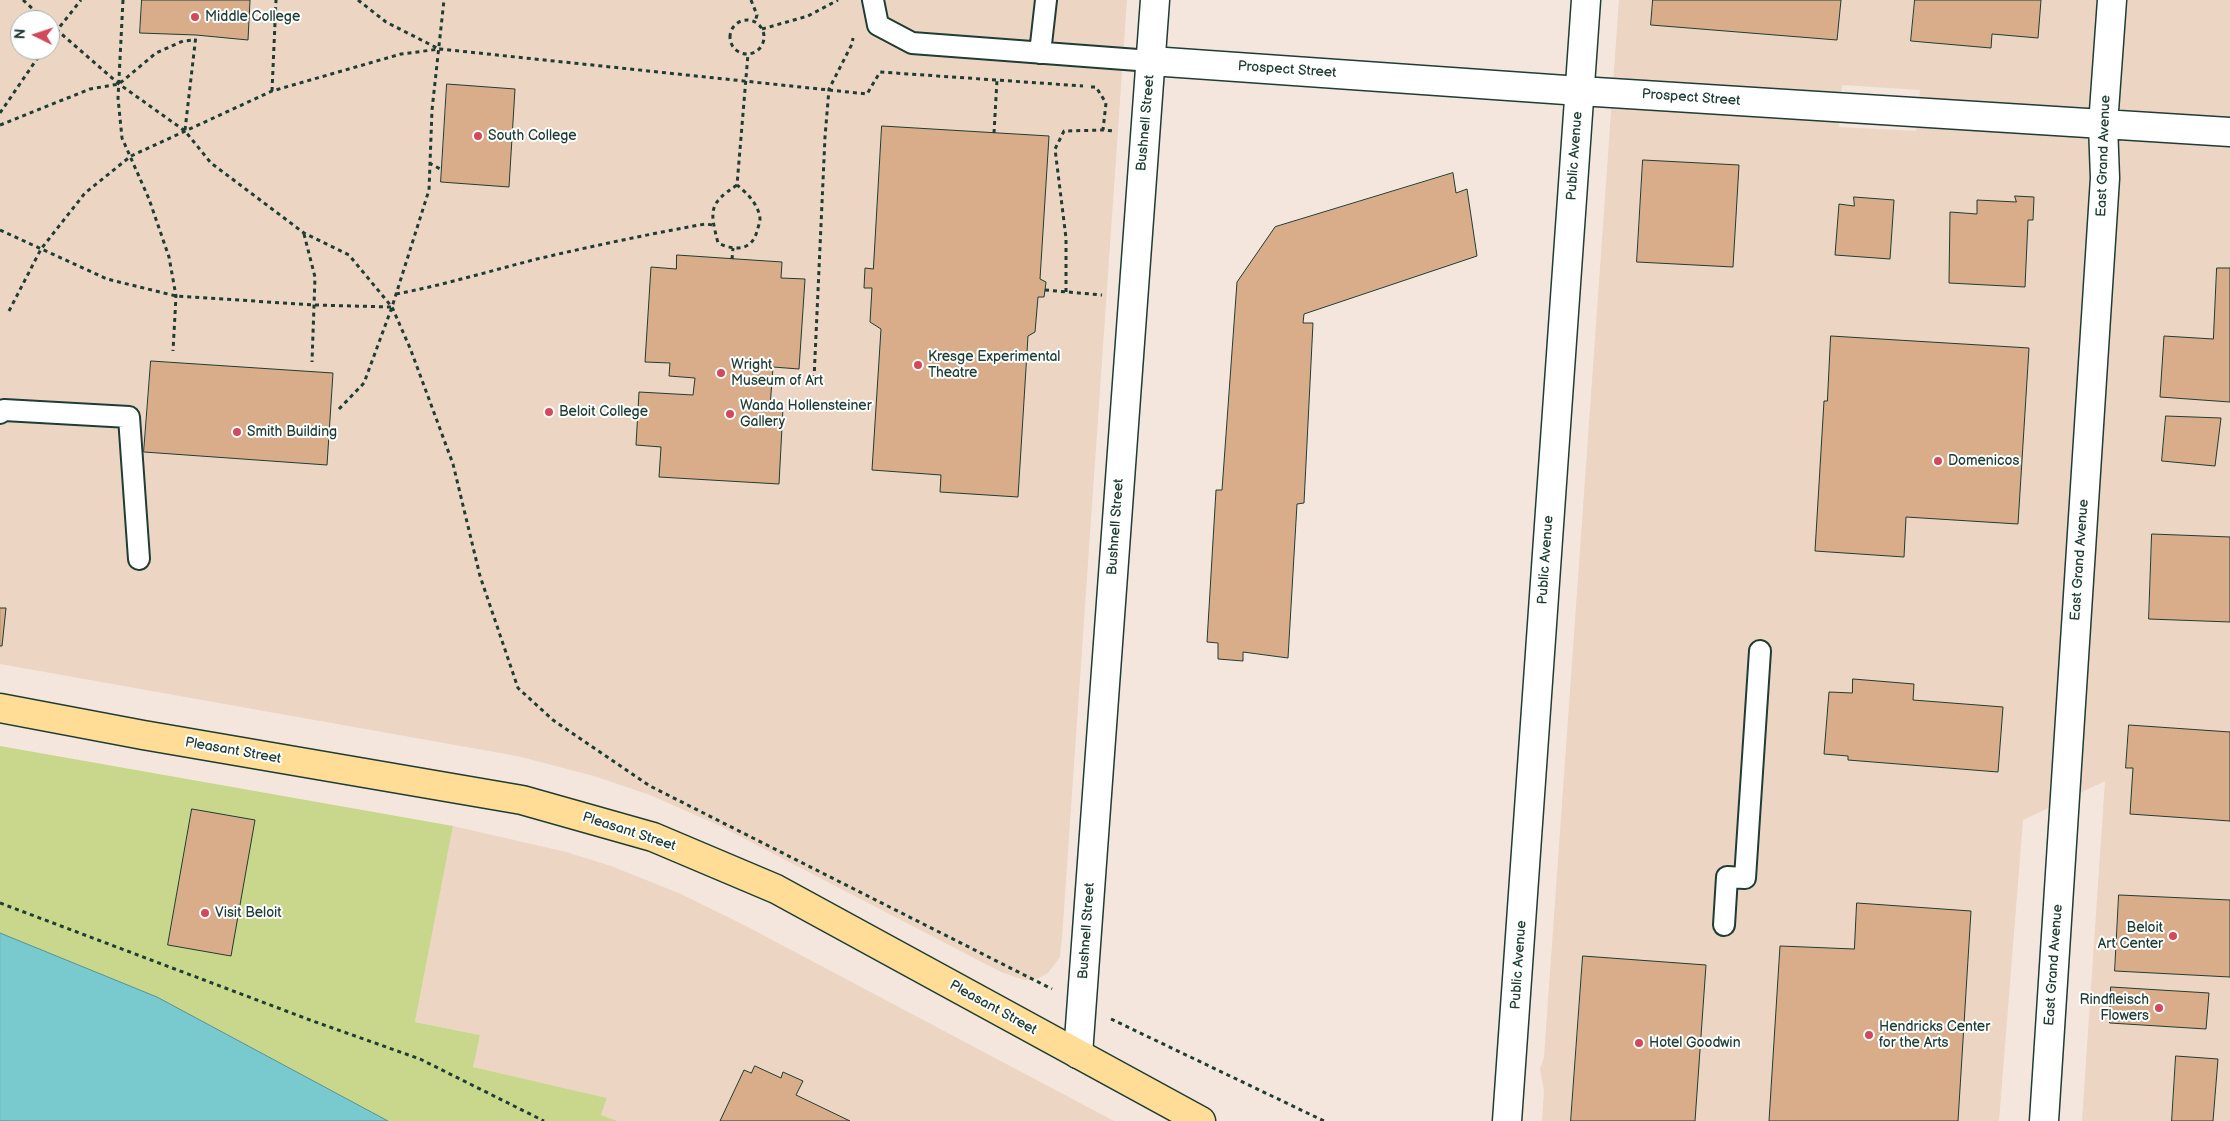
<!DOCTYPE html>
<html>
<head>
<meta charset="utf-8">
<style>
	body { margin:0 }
	#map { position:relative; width:2230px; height:1121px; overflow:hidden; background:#f4e6dc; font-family:"Balsamiq Sans",sans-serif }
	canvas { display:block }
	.north { position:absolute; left:10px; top:10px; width:50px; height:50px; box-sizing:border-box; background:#fff; border:1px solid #a5b1ae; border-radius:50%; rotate:274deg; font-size:14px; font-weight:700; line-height:20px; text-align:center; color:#1f3d34 }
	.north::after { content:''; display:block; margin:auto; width:18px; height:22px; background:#d1495b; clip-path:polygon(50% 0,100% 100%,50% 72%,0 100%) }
</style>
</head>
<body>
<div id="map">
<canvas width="2230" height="1121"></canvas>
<div class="north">N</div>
</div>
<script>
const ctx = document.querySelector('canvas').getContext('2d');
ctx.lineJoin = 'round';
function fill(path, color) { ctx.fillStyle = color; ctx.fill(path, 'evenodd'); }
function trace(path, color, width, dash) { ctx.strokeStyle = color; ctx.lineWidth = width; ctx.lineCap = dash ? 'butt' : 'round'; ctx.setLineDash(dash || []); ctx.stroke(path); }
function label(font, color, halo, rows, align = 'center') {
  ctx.font = font + ' "Balsamiq Sans",sans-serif'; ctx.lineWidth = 4; ctx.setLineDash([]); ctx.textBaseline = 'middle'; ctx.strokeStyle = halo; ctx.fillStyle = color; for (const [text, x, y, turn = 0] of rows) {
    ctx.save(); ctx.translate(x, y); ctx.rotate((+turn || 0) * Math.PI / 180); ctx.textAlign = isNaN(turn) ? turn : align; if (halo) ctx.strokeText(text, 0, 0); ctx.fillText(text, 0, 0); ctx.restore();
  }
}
const built = new Path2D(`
	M0,0H1127L1062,938L1060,957L1048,973L1037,979L1024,980L1001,972L718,825L650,795L594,776L517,756L0,664ZM20,20H50V50H20Z
	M1619,0H2230V1121H2082L2105,781L2023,820L1999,1121H1542L1544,1091L1540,1069L1544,1057ZM1842,85L1920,90L1916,131L1839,127Z
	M453,826L566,852L611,866L681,894L744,925L1114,1121H618L601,1115L607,1098L472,1067L480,1035L415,1022Z`);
const green = new Path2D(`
	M0,746L453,826L415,1022L480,1035L473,1067L607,1098L601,1115L618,1121H388L157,997L0,933Z`);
const water = new Path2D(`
	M0,933L157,997L388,1121H0Z`);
const building = new Path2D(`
	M142,0H250L248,40L196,35L140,33Z
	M1653,0H1841L1837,40L1651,25Z
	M1915,0H2041L2038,38L1992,34L1991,48L1911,41Z
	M447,84L515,89L509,187L441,182Z
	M882,126L1049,136L1040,279L1046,282L1045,290L1044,297H1038L1035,332L1028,336L1018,497L940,492L941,475L872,470L881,329L870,322L872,288H864L865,268L873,269Z
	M1643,160L1739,165L1733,267L1637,262Z
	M1453,173L1456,193L1467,189L1477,256L1304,314L1303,323H1313L1304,503L1297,504L1288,658L1243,652V661L1218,659V643L1207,642L1216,490H1222L1237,282L1275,227Z
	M2015,196L2034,197L2033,220H2028L2025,287L1949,283L1950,212L1977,214V200L2016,202Z
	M1854,197L1894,200L1890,259L1835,255L1839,204L1854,206Z
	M677,255L782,262L781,278L805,279L799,369L773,367L770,407L783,408L779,484L659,477L661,447L636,445L639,392L693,395L695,378L669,376L670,363L645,362L651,267L676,269Z
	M2217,268H2230V402L2160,397L2164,336L2213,339Z
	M1831,336L2029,348L2018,524L1906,517L1904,557L1815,551L1824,401H1827Z
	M151,361L333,373L327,465L144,452Z
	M2166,416L2221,418L2215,466L2162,461Z
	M2152,534L2230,537V622L2149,619Z
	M0,608H6L2,646H0Z
	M1853,679L1914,684L1913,700L2003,707L1998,772L1848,760V756L1824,754L1829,692L1852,693Z
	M2129,725L2230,732V821L2130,814L2133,768H2126Z
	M192,809L255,820L231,956L168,945Z
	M2119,895L2230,900V977L2115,971Z
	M1857,903L1971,911L1958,1121H1769L1780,946L1854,949Z
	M1583,956L1706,965L1695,1121H1571Z
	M2111,987L2209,993L2206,1029L2110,1023Z
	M2176,1056L2218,1059L2213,1121H2172Z
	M755,1066L781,1078L783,1072L803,1081L796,1095L850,1121H720L744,1070L751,1073Z`);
const path = new Path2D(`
	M23,0L45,20
	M123,0L118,98L122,138L149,199L169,257L176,296L173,351
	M358,0L386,22L439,49
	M751,0L757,15L755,22
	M730 37a17 17 0 1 1 34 0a17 17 0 1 1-34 0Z
	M50,24L119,84L185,131L211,163L304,233L349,255L392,307L410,348L453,464L480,576L518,688L553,720L650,786L1052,989
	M762,29L808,16L838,0
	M50,39L81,0
	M1091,87H1096L1106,103L1103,130L1114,131
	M272,91L276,0
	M0,113L43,50
	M0,125L90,89L119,84L156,53L183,41L195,40
	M185,130L196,35
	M994,133L997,80
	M429,163L442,170
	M737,185C708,204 710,211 718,243C735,251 752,251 757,231C758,227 760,223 760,219C759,205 747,193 737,185L748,54
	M0,230L107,279L176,296L315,305L391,307
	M304,234L315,277L312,362
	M732,259L733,248
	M1045,290L1102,295
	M1066,292V238L1055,149L1064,131L1103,130
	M396,294C444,285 490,271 537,259C593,246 649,234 705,224L713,225
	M9,311L41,249L85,193L131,156L272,91L401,54L440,49L867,94L880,72L1083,86
	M814,379L825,137L829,89L852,44L853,38
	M339,409L364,383L392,307L429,190L432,110L444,0
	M0,903L310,1020L420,1059L544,1121
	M1111,1019L1324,1121`);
const service = new Path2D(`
	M873,0L878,25L912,43L1151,61
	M1040,53L1046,0
	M0,413L4,410L129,417L139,559
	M1724,925L1727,877L1745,878L1760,651`);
const minor = new Path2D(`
	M1151,61L1580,91L2230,132
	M1507,1121L1586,0
	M2044,1121L2105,178L2103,125L2112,0`);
const tertiary = new Path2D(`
	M1078,1054L1155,0`);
const primary = new Path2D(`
	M0,708L143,735L522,800L653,837L776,889L1201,1121`);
const markers = [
	[195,17,5,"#d1495b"],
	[478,136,5,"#d1495b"],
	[918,365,5,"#d1495b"],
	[721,373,5,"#d1495b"],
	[549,412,5,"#d1495b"],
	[730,414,5,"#d1495b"],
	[237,432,5,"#d1495b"],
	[1938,461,5,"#d1495b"],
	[205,913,5,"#d1495b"],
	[2173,936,5,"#d1495b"],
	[2159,1008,5,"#d1495b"],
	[1869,1035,5,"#d1495b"],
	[1639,1043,5,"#d1495b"]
];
const poiNames = [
	["Middle College",205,17],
	["South College",488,136],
	["Kresge Experimental",928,357],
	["Theatre",928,373],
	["Wright",731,365],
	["Museum of Art",731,381],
	["Wanda Hollensteiner",740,406],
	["Gallery",740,422],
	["Beloit College",559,412],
	["Smith Building",247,432],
	["Domenicos",1948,461],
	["Visit Beloit",215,913],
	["Beloit",2163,928,"right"],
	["Art Center",2163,944,"right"],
	["Rindfleisch",2149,1000,"right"],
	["Flowers",2149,1016,"right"],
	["Hendricks Center",1879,1027],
	["for the Arts",1879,1043],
	["Hotel Goodwin",1649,1043]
];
const streetNames = [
	["Prospect Street",1287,70,4],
	["Prospect Street",1691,98,4],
	["Bushnell Street",1146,123,-85],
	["Public Avenue",1575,156,-86],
	["East Grand Avenue",2104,156,-88],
	["Bushnell Street",1116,527,-86],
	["Public Avenue",1546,560,-86],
	["East Grand Avenue",2080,560,-86],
	["Pleasant Street",233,751,10],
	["Pleasant Street",629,832,18],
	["Bushnell Street",1087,931,-86],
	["Public Avenue",1519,965,-86],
	["East Grand Avenue",2054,965,-86],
	["Pleasant Street",993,1008,29]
];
fill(built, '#ecd5c3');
fill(green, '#c8d78b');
fill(water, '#79cacf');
trace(water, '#559291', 1);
fill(building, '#d9ad8a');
trace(building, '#1f3d34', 1);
trace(service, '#1f3d34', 24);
trace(minor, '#1f3d34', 31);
trace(tertiary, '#1f3d34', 31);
trace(primary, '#1f3d34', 31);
trace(path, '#1f3d34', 3, [4, 4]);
trace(service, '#fff', 20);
trace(minor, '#fff', 28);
trace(tertiary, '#fff', 28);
trace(primary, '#ffdd96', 28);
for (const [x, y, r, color] of markers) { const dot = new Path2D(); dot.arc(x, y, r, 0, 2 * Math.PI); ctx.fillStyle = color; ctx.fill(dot); trace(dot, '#fff', 2); }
label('14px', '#1f3d34', '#fff', poiNames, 'left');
label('14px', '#1f3d34', '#fff', streetNames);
</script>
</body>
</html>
